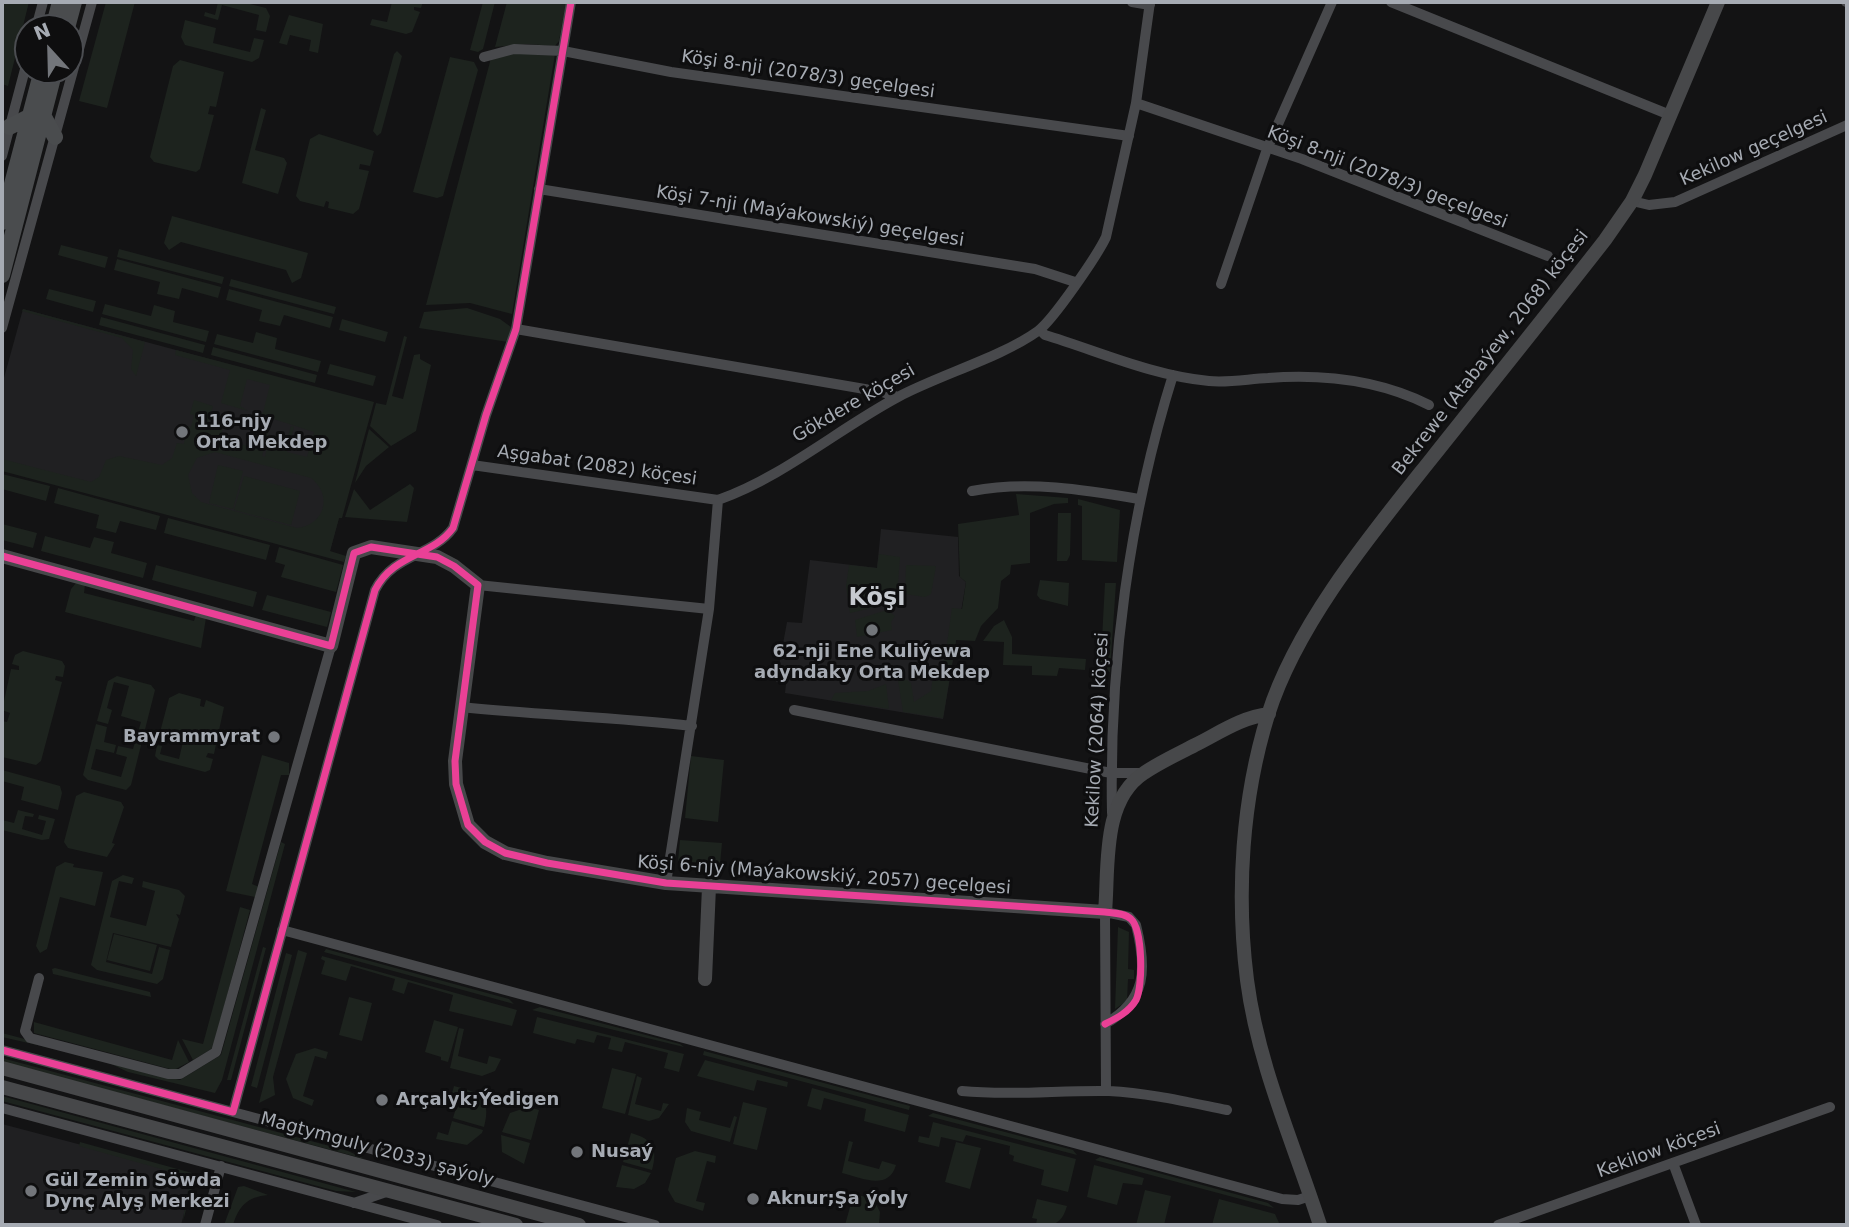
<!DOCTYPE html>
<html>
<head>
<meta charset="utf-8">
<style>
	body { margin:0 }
	#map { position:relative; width:1849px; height:1227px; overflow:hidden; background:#131314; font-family:"DejaVu Sans",sans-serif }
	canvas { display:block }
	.frame { position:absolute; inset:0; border:4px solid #a6abb3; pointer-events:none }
	.north { position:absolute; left:14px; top:14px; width:70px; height:70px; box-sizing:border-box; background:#0e0e0f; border:2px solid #4b4d51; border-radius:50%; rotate:338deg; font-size:19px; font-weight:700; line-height:28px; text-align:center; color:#a6abb3 }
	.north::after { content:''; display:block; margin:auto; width:24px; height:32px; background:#73767b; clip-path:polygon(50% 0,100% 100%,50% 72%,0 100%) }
</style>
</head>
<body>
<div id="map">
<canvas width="1849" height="1227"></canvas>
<div class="frame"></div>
<div class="north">N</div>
</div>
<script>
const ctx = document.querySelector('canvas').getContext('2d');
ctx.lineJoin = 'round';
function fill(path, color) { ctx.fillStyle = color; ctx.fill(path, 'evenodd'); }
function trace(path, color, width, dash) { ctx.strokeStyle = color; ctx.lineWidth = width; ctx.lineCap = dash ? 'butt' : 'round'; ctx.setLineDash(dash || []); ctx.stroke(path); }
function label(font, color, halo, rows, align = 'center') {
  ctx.font = font + ' "DejaVu Sans",sans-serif'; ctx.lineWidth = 6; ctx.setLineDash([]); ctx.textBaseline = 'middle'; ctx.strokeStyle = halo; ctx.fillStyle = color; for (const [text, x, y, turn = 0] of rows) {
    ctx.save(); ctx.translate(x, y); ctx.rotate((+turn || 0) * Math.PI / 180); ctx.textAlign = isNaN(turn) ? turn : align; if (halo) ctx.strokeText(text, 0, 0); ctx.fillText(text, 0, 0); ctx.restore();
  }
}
const built = new Path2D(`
	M23,309L370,402L330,551L2,463V385Z
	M881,529L958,537L959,576L966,582L943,719L785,693L786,684L776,682L787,622L802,623L810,560L877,568Z
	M2,1124L188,1173L193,1180L181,1225H2Z`);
const green = new Path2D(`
	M2,2H29L8,86L2,84Z
	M106,2H135L107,108L79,101Z
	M218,2H242L266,8L270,16L266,32L256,30L259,15L222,5L218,20L204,16L205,12L215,15Z
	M392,2H423L421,8L414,7V10L420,12L412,32L406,34L370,25L372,19L387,22Z
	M483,2H495L483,49L478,52L470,50Z
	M507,2H566L559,41L555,46L526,44L495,47Z
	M289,15L323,24L318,53L309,51L311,40L290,35L287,45L279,43Z
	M185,20L216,28L213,43L250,52L254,38L264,40L259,58L252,62L185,45L181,37Z
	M397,51L402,56L381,133L377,136L373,131L394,54Z
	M516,53L555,54L512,314L470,303L426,305L491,58Z
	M450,57L474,62L478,70L443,196L437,198L413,192Z
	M180,60L224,72L216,107L210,106L208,114L214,115L200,169L196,172L154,162L150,157L173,66Z
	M261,108L266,110L255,150L284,158L287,163L278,194L242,183Z
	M319,134L374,151L370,166L360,164L359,169L369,171L359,209L353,214L328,208L329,202L326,201L324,207L300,201L296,196L310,139Z
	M172,216L308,253L301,278L292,283L286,270L181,242L169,250L164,243Z
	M61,245L108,257L105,268L58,255Z
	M119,249L224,277L222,284L117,257Z
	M117,259L221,287L218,298L182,288L179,299L157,294L160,282L114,270Z
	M231,279L336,307L334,314L229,286Z
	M49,289L96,301L93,312L46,299Z
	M229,289L333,317L330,328L284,315L280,326L259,321L262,310L226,300Z
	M105,304L151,316L154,305L175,311L173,322L209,331L206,342L102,314Z
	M467,308L500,319L511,327L508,342L419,328L424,312Z
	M23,309L145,342L136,376L131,369L133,350L122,338L22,311Z
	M101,317L205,345L203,353L99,325Z
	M342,319L388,332L385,342L339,330Z
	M256,332L277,338L275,349L321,361L318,372L214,344L217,334L253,343Z
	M404,336L407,337L392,396L403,399L414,355L420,354V359L431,365L416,431L391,446L370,426L376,403L386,405Z
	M213,347L317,375L315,383L211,355Z
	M176,350L374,402L342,518H339L330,551L346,556L344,562L2,471V459L91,482L99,477L106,460L119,456L162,465L172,458L177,443L184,444L187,426L191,427L194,415L190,414L194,400L213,406L208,424L223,428L218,445H222L223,440L260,449L268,420L271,421L262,456L265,457L267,447L284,451L291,426L294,427L287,452L307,457L314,432L252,412L263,413L270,385L247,379L240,406L248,411L221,403L230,370L175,355ZM215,452L311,478C333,495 325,525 297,528L201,502L192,493L188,475L197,458Z
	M330,364L376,376L373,386L327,374Z
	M369,429L389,447L366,466L355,483Z
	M218,465L243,471L233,509L209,503Z
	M2,474L50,486L46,501L2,489Z
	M244,476L300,491L291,525L234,510Z
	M410,484L414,488L407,522L345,517L354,489L370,510Z
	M58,488L160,516L156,530L120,521L116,533L96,528L99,515L54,503Z
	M1016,494L1068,498V503L1054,504L1030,513V563L1011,565L1010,574L1001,581L998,608L981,626L975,641L956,640L943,718L903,712L898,680L906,679L911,683L914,702L931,691L933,676L945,658L952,608L962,609L966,582L960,577L958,524L1019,515Z
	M1078,499L1120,510L1117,562L1082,560V506L1078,505Z
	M1058,513H1071L1070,555L1067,561H1057Z
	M168,518L270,545L266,560L164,533Z
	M2,524L37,533L33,548L2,540Z
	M45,536L90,548L94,537L114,542L111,553L147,563L143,578L41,551Z
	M279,547L343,565L336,592L281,577L285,565L275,562Z
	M879,554L900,557L897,597L893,603L850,613L846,586L849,565L877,568Z
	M156,565L257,592L253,607L152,580Z
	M906,565L936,566L931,594L925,597L905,594Z
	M1040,580L1069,583L1068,606L1040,599L1037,595Z
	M76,583L85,585L84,593L194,621L196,615L206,618L201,648L65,612L71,589Z
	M1105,583H1116L1110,672L1096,670L1097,658H1101Z
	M267,595L331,612L327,627L262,610Z
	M887,610L895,616L891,622L892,630L857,637L855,620Z
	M1004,620L1012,637V654L1086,659L1085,670L1059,668L1057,676L1032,675V666L1003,665L1004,642L983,641L994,626Z
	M23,651L62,661L65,666L63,677L56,676L55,680L62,682L41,761L36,765L2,757V721L7,722L10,713L2,710L11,669L19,670V666L12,664L15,655Z
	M117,676L151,685L155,690L131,785L126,790L88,780L83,775L96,724L107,727L104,742L116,745L114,753L96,749L91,769L121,777L127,757L116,754L118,746L133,749L141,722L121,716L129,686L114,682L107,708L112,710L108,724L97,721L108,681Z
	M886,684L889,709L831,700L835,693L868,691Z
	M179,693L201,699L200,706L204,707L206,700L224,707L214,754L208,753L206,757L213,759L210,770L205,772L159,760L155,756L157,745L162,746L160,754L179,759L184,737L165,733L163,741L158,740L169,698Z
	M262,755L289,763V775H281L252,884L259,887L255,897L226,891Z
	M691,756L724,760L718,822L685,818Z
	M2,770L60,786L62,793L58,810L21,800L24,787L2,781Z
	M84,792L121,802L124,807L112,843L115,844L107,857L68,848L64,842L76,796Z
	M18,810L34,814L33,817L25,816L22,829L42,835L46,821L38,819L39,815L55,819L49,839L42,840L2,830V820L14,823Z
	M680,840L722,843L720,864L678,861Z
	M281,842L285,844L222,1080L215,1093L128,1072L103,1060L2,1037V1033L180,1080L221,1055Z
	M65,862L74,864L73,867L103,872L95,906L60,897L47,949L40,953L36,946L56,867Z
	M123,875L134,878L132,884L119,881L110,917L146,926L155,891L142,887L143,881L179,890L185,896L180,915L176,914L179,919L171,947L113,933L106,962L152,974L159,947L170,950L163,979L157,984L97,970L91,965L112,881Z
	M240,907L250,910L213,1048L193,1060L182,1039L203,1044Z
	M1118,927L1129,932L1128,969L1134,970V979H1128L1127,1001L1115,1009Z
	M114,934L157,945L150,971L107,960Z
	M263,947L266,948L231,1080H227Z
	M326,949L509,999L514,1004L324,952Z
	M298,950L307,953L273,1077L275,1095L259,1103Z
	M286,953L292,955L257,1088L251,1086Z
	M322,956L517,1010L512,1026L449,1011L453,995L408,982L404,994L392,990L395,979L351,966L346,981L321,974L325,961L321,959Z
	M55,968L150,992L151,997L53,974L52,969Z
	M349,997L372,1003L362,1041L339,1035Z
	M540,1007L680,1044L684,1047L532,1010Z
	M537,1017L684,1054L679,1072L664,1068L668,1053L625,1042L622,1052L608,1049L611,1038L597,1035L594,1043L577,1039L575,1044L533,1033Z
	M434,1020L458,1027L448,1062L441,1060V1057L425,1052Z
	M34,1022L172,1060L178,1040L189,1062L174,1070L34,1033Z
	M459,1028L464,1029L458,1056L487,1064L489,1056L501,1059L495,1071L482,1076L450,1068Z
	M315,1048L328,1052L326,1059L315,1056L303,1096L314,1100L312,1106L293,1098L286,1079L296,1054Z
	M704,1051L910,1106L909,1110L703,1055Z
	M2,1058L348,1151L365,1159L2,1062Z
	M705,1060L788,1082L787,1087L757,1080L754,1091L697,1076Z
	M612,1068L636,1074L625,1114L602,1108Z
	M637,1076L642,1078L635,1104L661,1111L663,1103L669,1104L659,1118L649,1121L628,1115Z
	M454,1086C479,1092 492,1098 484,1127L453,1118L460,1095L452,1093Z
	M812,1088L909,1115L905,1132L864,1121L866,1109L824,1098L821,1110L807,1106Z
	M2,1096L356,1192L336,1191L2,1101Z
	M743,1102L767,1108L757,1150L733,1144Z
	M528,1107L539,1110L531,1140L502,1132L510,1113Z
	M687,1108L701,1112L699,1120L730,1128L734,1116L737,1117L730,1142L691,1131L685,1122Z
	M933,1113L1073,1150L1077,1155L928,1116Z
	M452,1121L483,1130L482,1133L467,1145L436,1139L438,1132L448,1135Z
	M933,1122L1076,1159L1068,1192L1041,1185L1044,1170L1013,1161L1014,1156L1009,1154L1010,1146L966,1135L963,1142L941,1137L939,1147L918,1142L919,1136L929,1138Z
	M631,1133C653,1139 658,1149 652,1170L623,1162Z
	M501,1135L530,1143L524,1164L502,1152Z
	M849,1141L853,1142L848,1161L879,1169L882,1161L896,1165C889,1191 861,1178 842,1173Z
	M80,1142L192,1173L194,1180L183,1221L185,1204L149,1195L186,1202L190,1177L79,1146Z
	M956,1142L981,1148L970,1189L945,1182Z
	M695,1151L716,1156L715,1163L707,1161L696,1201L705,1203L703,1211L675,1202L668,1190L676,1158Z
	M1100,1157L1268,1203L1274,1208L1095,1160Z
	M622,1165L651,1173L645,1183L634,1189L616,1187Z
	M1094,1165L1144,1178L1142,1185L1123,1183L1117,1205L1087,1197Z
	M244,1186L268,1195C247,1197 239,1206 233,1225H224L238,1187Z
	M1145,1190L1171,1196L1164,1225H1136Z
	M847,1191L874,1200L880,1212L879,1225H845L852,1200L845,1198Z
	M1037,1199L1067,1206C1062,1224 1053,1227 1036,1224L1037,1219L1032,1218Z
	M1219,1199L1275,1214L1280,1225H1212Z`);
const street = new Path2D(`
	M1132,2L1150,5
	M1391,2L1670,115
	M1846,2H1847
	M36,28L43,2
	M484,57L514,49L563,51L671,72L1129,136
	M1136,103L1302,159L1548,256
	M2,156L28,58
	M539,189L1035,269L1075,282
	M1632,201L1649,205L1675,202L1847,125
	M1221,284L1267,149L1332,2
	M2,328L92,2
	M516,329L882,392L898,397
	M1040,330L1045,335C1098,351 1153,376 1209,381C1228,383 1248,379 1268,378C1322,374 1379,380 1429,405
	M472,465L718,500
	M972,491C1026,480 1086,490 1139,499
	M478,585L709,609
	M461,707C539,715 615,717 692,726
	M794,710L1111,773H1143
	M1112,813C1109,667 1129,515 1173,375
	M666,883L709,609L718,500C783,477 838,429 898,397C939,375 1002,357 1038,331C1053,320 1097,256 1106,237L1136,103L1150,2
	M282,930L1282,1199L1298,1200L1310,1196
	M39,978L25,1031L30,1038L168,1074H180L216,1052L331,646
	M1105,1024C1147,1000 1147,969 1136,925L1129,917L1105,912L1106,1091
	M2,1050L233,1112L375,590C394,553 432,557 453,528L486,415L516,329L571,2
	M962,1091C1011,1096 1060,1090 1109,1091C1149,1093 1187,1102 1227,1110
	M2,1108L437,1225
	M233,1112L655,1225
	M1673,1163L1696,1225
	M354,1203L389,1191
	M205,1225L221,1166
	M1498,1225L1830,1107`);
const secondary = new Path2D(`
	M2,556L331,646L354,553L371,547L437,557L454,566L478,585L455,761L456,784L468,825L485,842L505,853L547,863L666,883L1105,912C1109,868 1101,801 1144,773C1160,762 1178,754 1195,745C1219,733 1242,717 1269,714
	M705,979L709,887
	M2,1068L579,1225
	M2,1087L516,1225
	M1320,1225C1294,1144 1258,1065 1247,980C1236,893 1242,799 1268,715C1297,623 1373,532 1432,458C1490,385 1548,313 1605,240L1632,201L1645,175L1718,2`);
const primary = new Path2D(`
	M53,28L60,2
	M67,28L74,2
	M43,115L55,137
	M9,127L31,116
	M2,222L42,70
	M2,275L55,70`);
const cycleway = new Path2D(`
	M2,556L331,646L354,553L371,547L437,557L454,566L478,585L455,761L456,784L468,825L485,842L505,853L547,863L666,883L1105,912C1113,913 1125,913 1131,919C1143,930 1143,987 1136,1000C1129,1012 1117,1018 1105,1024
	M2,1050L233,1112L375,590C394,553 432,557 453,528L486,415L516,329L571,2`);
const markers = [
	[182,432,7,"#73767b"],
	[872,630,7,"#73767b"],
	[274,737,7,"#73767b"],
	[382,1100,7,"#73767b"],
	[577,1152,7,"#73767b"],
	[31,1191,7,"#73767b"],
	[753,1199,7,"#73767b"]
];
const streetNames = [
	["Köşi 8-nji (2078/3) geçelgesi",808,75,8],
	["Kekilow geçelgesi",1754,149,-24],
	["Köşi 8-nji (2078/3) geçelgesi",1387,178,21],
	["Köşi 7-nji (Maýakowskiý) geçelgesi",810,217,9],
	["Bekrewe (Atabaýew, 2068) köçesi",1491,353,-52],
	["Gökdere köçesi",854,404,-30],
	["Aşgabat (2082) köçesi",597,466,8],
	["Kekilow (2064) köçesi",1098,730,-87],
	["Köşi 6-njy (Maýakowskiý, 2057) geçelgesi",824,876,4],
	["Magtymguly (2033) şaýoly",377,1150,15],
	["Kekilow köçesi",1659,1151,-20]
];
const poiNames = [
	["116-njy",196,422],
	["Orta Mekdep",196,443],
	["62-nji Ene Kuliýewa",872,652,"center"],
	["adyndaky Orta Mekdep",872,673,"center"],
	["Bayrammyrat",260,737,"right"],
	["Arçalyk;Ýedigen",396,1100],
	["Nusaý",591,1152],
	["Gül Zemin Söwda",45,1181],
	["Dynç Alyş Merkezi",45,1202],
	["Aknur;Şa ýoly",767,1199]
];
const districtNames = [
	["Köşi",877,599]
];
fill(built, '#202022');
fill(green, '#1d231e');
trace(street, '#48494c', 10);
trace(secondary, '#47484a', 14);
trace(primary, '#4a4c4e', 16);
trace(cycleway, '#ea4096', 7);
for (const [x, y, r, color] of markers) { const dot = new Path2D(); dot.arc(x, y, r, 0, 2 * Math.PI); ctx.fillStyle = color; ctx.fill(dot); trace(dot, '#0e0e0f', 2.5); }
label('18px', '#a6abb3', '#0e0e0f', streetNames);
label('bold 18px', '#a6abb3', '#0e0e0f', poiNames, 'left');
label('bold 24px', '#c6cad0', '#0e0e0f', districtNames);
</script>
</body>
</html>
